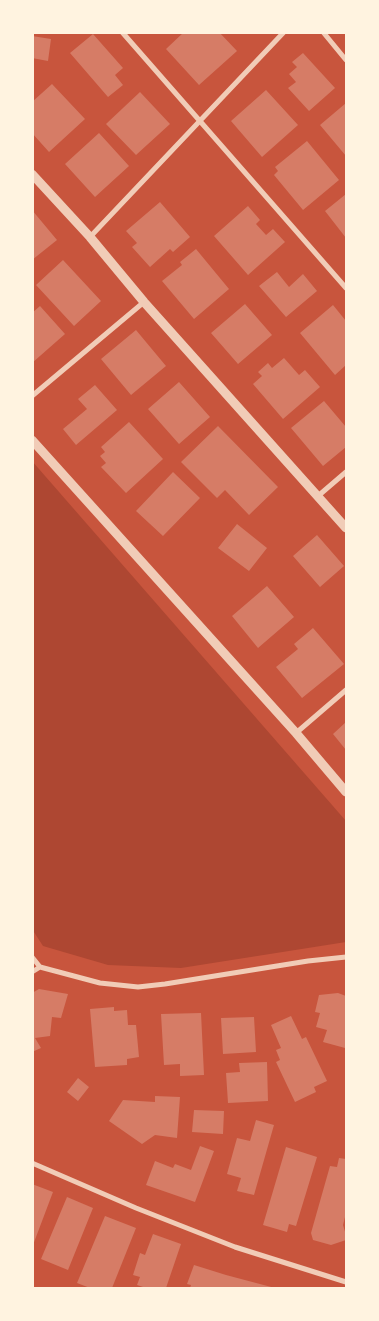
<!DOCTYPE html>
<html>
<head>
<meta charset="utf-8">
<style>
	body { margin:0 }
	#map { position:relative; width:379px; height:1321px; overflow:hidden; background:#c8553d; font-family:Rubik,sans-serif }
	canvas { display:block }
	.frame { position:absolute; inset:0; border:34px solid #fff3e0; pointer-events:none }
</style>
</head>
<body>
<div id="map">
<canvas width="379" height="1321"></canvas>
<div class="frame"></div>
</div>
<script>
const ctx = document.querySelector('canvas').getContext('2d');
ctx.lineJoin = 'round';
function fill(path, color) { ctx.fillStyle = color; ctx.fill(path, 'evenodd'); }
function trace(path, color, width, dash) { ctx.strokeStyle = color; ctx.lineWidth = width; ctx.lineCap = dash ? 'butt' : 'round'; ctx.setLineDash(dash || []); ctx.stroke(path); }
const green = new Path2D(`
	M32,461L346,821V942L181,968L108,965L43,946L32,929Z`);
const building = new Path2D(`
	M184,32H219L237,51L199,85L166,49Z
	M93,34L123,68L115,75L123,85L108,97L70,53Z
	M32,36L51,39L48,61L32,58Z
	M303,53L335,88L309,111L288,88L296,82L289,74L297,67L292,62Z
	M52,84L85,119L49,152L32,133V102Z
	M266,90L298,125L262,157L231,121Z
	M140,92L170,124L136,155L106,124Z
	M346,103V156L320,125Z
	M99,133L129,166L95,197L65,164Z
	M307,141L339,180L303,210L274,175L278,171L275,167Z
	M346,194V238L325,211Z
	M160,202L190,237L173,252L170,249L150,267L132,247L137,243L126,231Z
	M248,206L260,220L256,224L266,235L273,229L285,242L248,275L214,236Z
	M32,210L57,240L32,260Z
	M196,249L229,289L194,319L162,281L182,265L180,262Z
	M63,260L101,301L74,326L36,285Z
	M277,272L289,287L303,274L317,291L286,317L259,286Z
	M245,304L272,335L238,364L211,333Z
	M333,305L346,321V365L335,375L300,333Z
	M40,306L65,334L32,363V313Z
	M136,330L166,366L131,395L101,359Z
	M284,358L299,375L305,370L320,387L283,419L253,384L262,376L258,372L268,363L272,368Z
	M179,382L210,417L179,444L148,409Z
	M95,385L117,410L76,445L63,429L87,409L78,399Z
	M324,401L346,427V447L323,466L291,428Z
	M129,422L163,459L126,493L101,467L106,463L100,456L105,452L101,447Z
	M218,426L278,487L249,515L225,490L217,498L181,462Z
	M173,472L200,498L163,536L136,511Z
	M237,524L267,548L249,571L218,548Z
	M317,535L344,566L320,587L293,556Z
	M267,586L294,617L258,648L232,616Z
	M313,628L344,664L302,698L276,667L298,649L294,644Z
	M346,722V750L333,734Z
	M39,989L68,994L61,1018L52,1017L50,1036L35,1038L41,1048L32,1052V993Z
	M338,993L346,996L345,1048L323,1042L327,1030L316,1027L320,1013L315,1012L319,995Z
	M114,1007V1011L127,1010L128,1025H136L139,1057L127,1059V1065L95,1067L90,1009Z
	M201,1013L204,1075L180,1076V1064L164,1065L161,1014Z
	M291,1016L302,1039L306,1037L327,1081L314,1087L316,1092L295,1102L276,1062L280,1060L276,1050L281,1048L271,1025Z
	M254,1017L256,1052L223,1054L221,1018Z
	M267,1062L268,1101L228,1103L226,1073L240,1072L239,1063Z
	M78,1078L89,1087L78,1101L67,1092Z
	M155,1096L180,1097L177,1138L155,1135L142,1144L109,1121L123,1100L155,1102Z
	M194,1110L224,1111L223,1134L192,1132Z
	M256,1120L274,1125L254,1195L237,1191L241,1178L227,1174L237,1138L250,1141Z
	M200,1146L214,1151L195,1202L146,1185L155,1161L173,1168L175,1164L191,1170Z
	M286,1147L317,1157L296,1226L289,1224L287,1232L263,1225Z
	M339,1158L346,1159V1213L343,1225L346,1235V1240L331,1245L313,1240L311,1233L330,1166L337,1167Z
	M32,1184L53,1192L33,1245H32Z
	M67,1197L93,1208L68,1270L41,1259Z
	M105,1216L136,1228L112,1288H90L77,1283Z
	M153,1234L181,1244L166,1288H146L137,1285L140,1277L133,1275L140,1253L145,1255Z
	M194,1265L226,1275L275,1288H190L191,1285L187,1284Z`);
const minor = new Path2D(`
	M122,32L346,288
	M323,32L346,60
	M90,237L284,32
	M32,396L144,302
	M318,496L346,472
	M296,733L346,690
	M32,957L40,967
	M40,967L100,983L138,987L165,984L308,961L346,957
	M32,972L40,967
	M32,1163L136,1208L235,1247L346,1282`);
const tertiary = new Path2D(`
	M32,174L90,237L144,302L346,528
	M32,440L296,733L346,792`);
fill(green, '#ae4732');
fill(building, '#d67c66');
trace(minor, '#f1ccb7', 5);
trace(tertiary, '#f1ccb7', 9);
</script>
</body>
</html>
